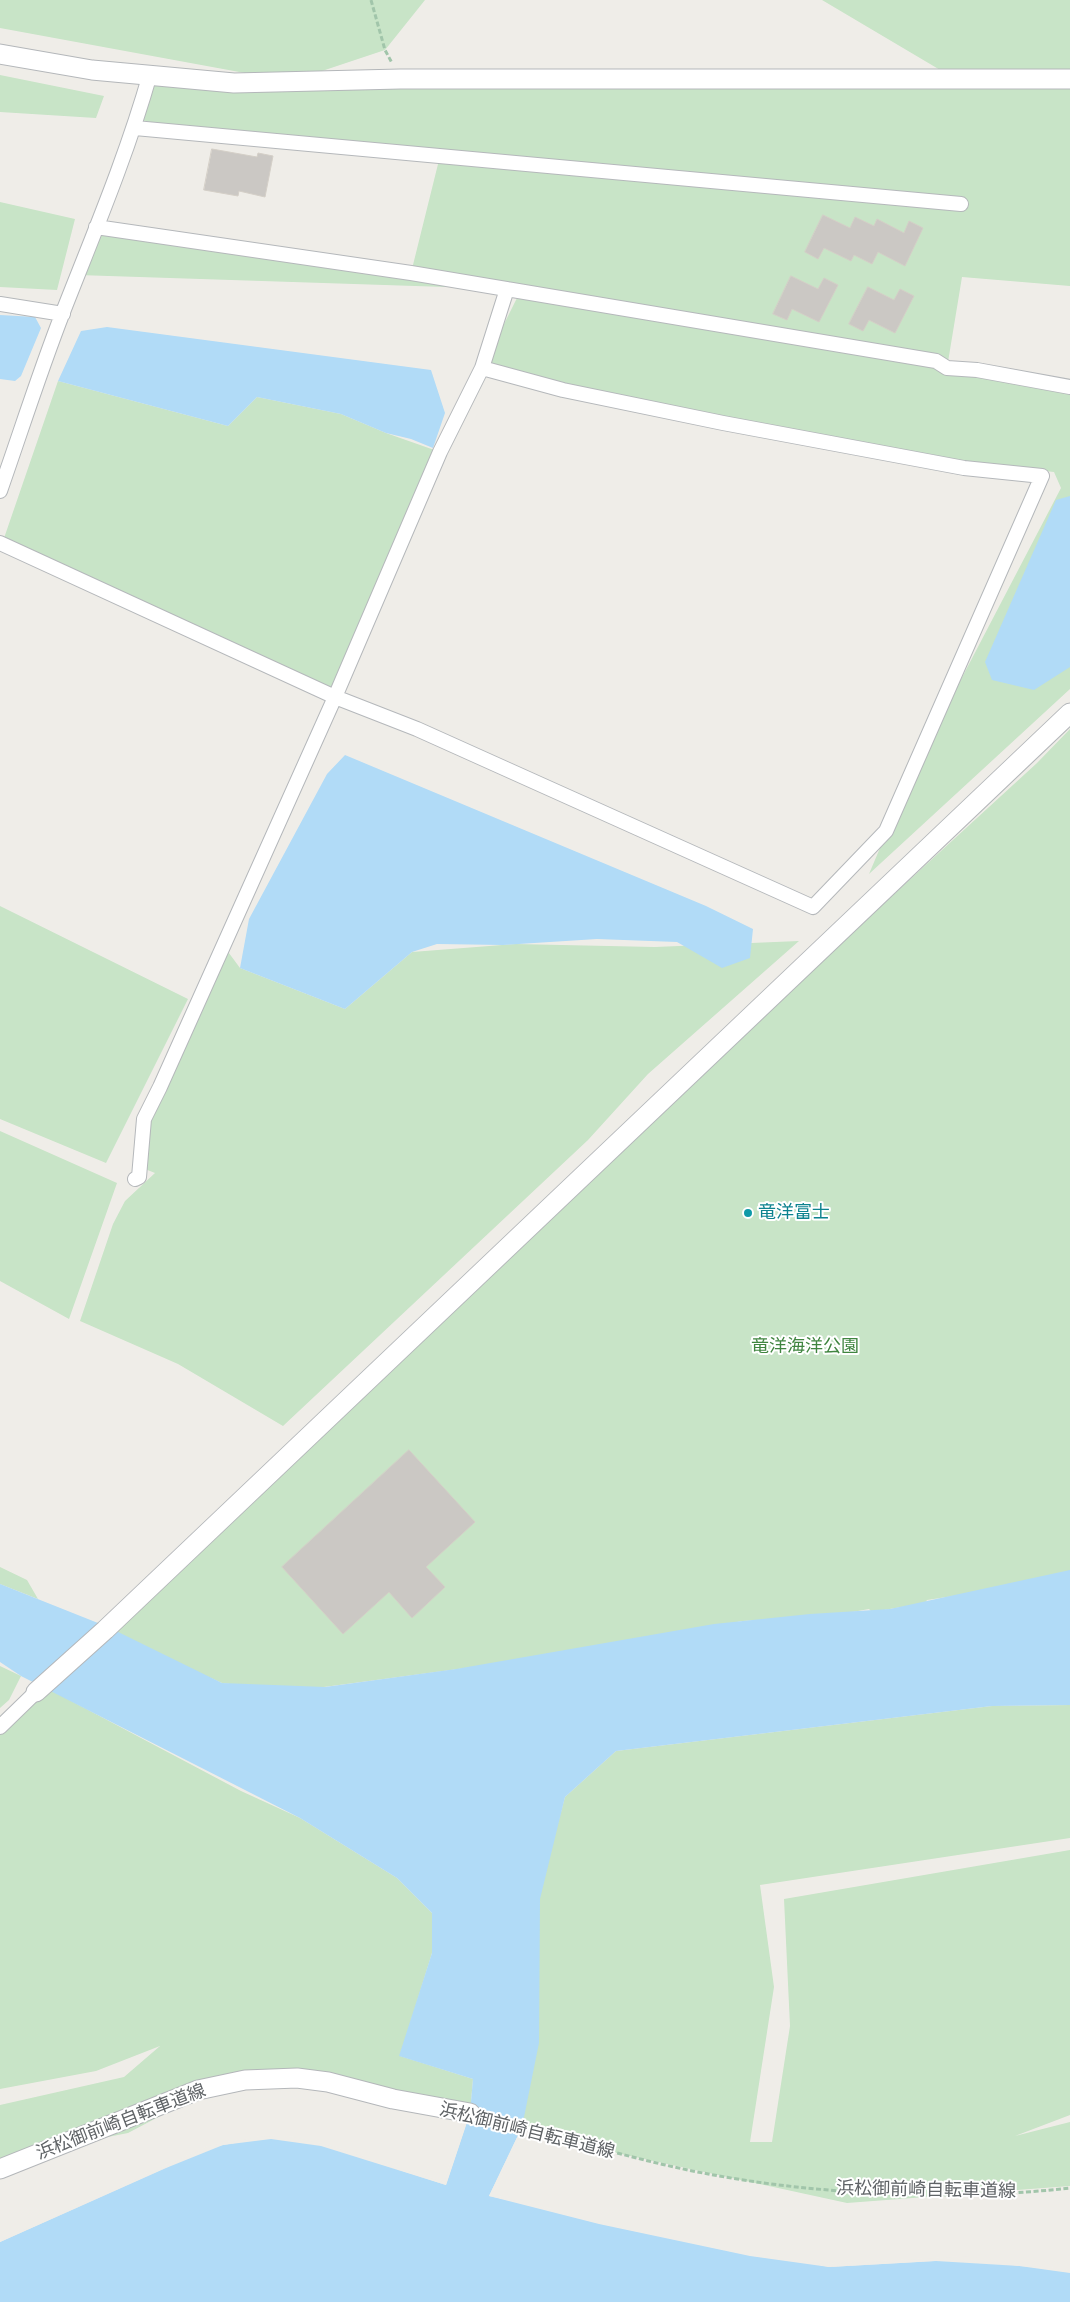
<!DOCTYPE html>
<html>
<head>
<meta charset="utf-8">
<style>
	body { margin:0 }
	canvas { display:block; background:#efede8 }
</style>
</head>
<body>
<canvas width="1070" height="2302"></canvas>
<script>
const ctx = document.querySelector('canvas').getContext('2d');
ctx.lineJoin = 'round';
function fill(path, color) { ctx.fillStyle = color; ctx.fill(path, 'evenodd'); }
function trace(path, color, width, dash) { ctx.strokeStyle = color; ctx.lineWidth = width; ctx.lineCap = dash ? 'butt' : 'round'; ctx.setLineDash(dash || []); ctx.stroke(path); }
function label(font, color, halo, rows, align = 'center') {
  ctx.font = font + ' Montserrat,"Noto Sans JP",sans-serif'; ctx.lineWidth = 4; ctx.setLineDash([]); ctx.textBaseline = 'middle'; ctx.strokeStyle = halo; ctx.fillStyle = color; for (const [text, x, y, turn = 0] of rows) {
    ctx.save(); ctx.translate(x, y); ctx.rotate((+turn || 0) * Math.PI / 180); ctx.textAlign = isNaN(turn) ? turn : align; if (halo) ctx.strokeText(text, 0, 0); ctx.fillText(text, 0, 0); ctx.restore();
  }
}
const green = new Path2D(`
	M0,0H425L385,50L301,78L952,77L822,0H1070V286L962,277L947,368L1070,387V689L869,874L910,777L1061,488L1054,472L908,457L482,368L520,292L507,289L78,275L96,227L411,273L440,156L140,128L149,79L272,78L0,28Z
	M0,75L104,96L96,118L0,112Z
	M0,202L75,219L57,290L0,287Z
	M58,381L228,426L257,397L341,414L386,433L440,452L335,697L2,544Z
	M1070,729V1578L927,1600L925,1603L872,1612L869,1609L824,1617L742,1621L540,1658L294,1691L222,1683L105,1630L476,1277L1037,763Z
	M0,906L188,999L106,1163L0,1119Z
	M799,941L648,1074L588,1140L283,1426L178,1364L80,1321L113,1224L125,1201L155,1173L140,1167L143,1129L223,945L240,968L345,1009L412,952L515,944L655,947Z
	M0,1131L117,1183L69,1319L0,1281Z
	M0,1567L27,1580L38,1599L0,1584Z
	M0,1666L21,1676L9,1700L0,1708Z
	M43,1686L241,1791L300,1818L397,1878L432,1913V1953L400,2056L473,2079L470,2113L268,2078L221,2084L128,2133L57,2147L0,2170V2105L124,2077L160,2046L96,2071L0,2089V1730Z
	M1070,1705V1838L760,1885L774,1987L750,2142H772L790,2026L784,1899L1070,1850V2115L1015,2136L1070,2122V2186L847,2203L603,2150L522,2127V1912L553,1842L565,1797L616,1751L992,1706Z`);
const water = new Path2D(`
	M0,315L35,317L41,328L21,376L15,381L0,379Z
	M107,327L431,370L445,413L433,448L411,439L386,433L341,414L257,397L228,426L58,381L81,331Z
	M1070,496V667L1034,690L992,680L985,662L1056,500Z
	M345,755L706,906L753,929L750,958L722,968L677,942L597,939L503,945L437,944L412,952L345,1009L240,968L249,919L327,774Z
	M1070,1570V1705L992,1706L616,1751L565,1797L540,1899L539,2043L522,2127L489,2196L599,2224L750,2256L829,2267L969,2259L1070,2273V2302H0V2242L212,2147L263,2138L293,2139L328,2147L446,2185L470,2113L473,2079L399,2056L432,1953V1913L397,1878L300,1818L21,1676L0,1662V1584L108,1627L222,1683L325,1687L456,1669L714,1624L810,1614L890,1609Z`);
const pier = new Path2D(`
	M468,2112L470,2113L446,2185L321,2146L271,2139L223,2145L166,2168L0,2242V2240L211,2145L263,2136L294,2137L328,2145L444,2182Z
	M522,2127H525L492,2195L552,2209L489,2196Z
	M969,2256L1053,2268L936,2261L829,2267L796,2260L829,2264Z`);
const building = new Path2D(`
	M212,149L257,157L258,153L273,156L265,197L239,191L238,196L204,190Z
	M823,215L850,228L855,217L874,226L877,219L904,233L909,221L923,228L905,266L878,252L872,264L854,255L851,261L824,248L818,259L805,252Z
	M791,276L818,289L824,278L838,285L819,322L792,309L787,320L773,314Z
	M868,287L894,300L900,289L914,296L895,333L869,320L863,331L849,324Z
	M409,1450L475,1522L426,1567L445,1587L412,1618L389,1592L343,1634L282,1567Z`);
const path = new Path2D(`
	M371,0L385,50L392,63
	M487,2117C559,2136 630,2159 703,2173C816,2195 956,2201 1070,2188`);
const street = new Path2D(`
	M135,128L961,204
	M96,227L411,273L936,361L947,368L977,370L1070,387
	M0,304L63,314
	M0,491C21,431 40,371 63,312C94,233 127,155 150,74
	M0,543L335,697L417,729L813,907L886,831L1042,476L964,468L723,423L563,390L482,368
	M135,1179L139,1177L144,1119L160,1087L335,697L440,452L482,368L507,289
	M0,1727L36,1692`);
const secondary = new Path2D(`
	M0,54L92,70L234,83L400,79H1070
	M36,1692L105,1630L1070,713
	M0,2169L198,2090L245,2080L297,2078L328,2082L393,2099L470,2113`);
const markers = [
	[748,1213,5,"#0f9aa8"]
];
const cultureNames = [
	["竜洋富士",758,1213]
];
const parkNames = [
	["竜洋海洋公園",805,1347]
];
const streetNames = [
	["浜松御前崎自転車道線",121,2122,-21],
	["浜松御前崎自転車道線",527,2131,14],
	["浜松御前崎自転車道線",926,2190,1]
];
fill(green, '#c8e4c7');
fill(water, '#b1dbf7');
fill(pier, '#efede8');
fill(building, '#cbc8c4');
trace(building, '#d4cfc7', 1);
trace(street, '#b5b8bb', 16);
trace(secondary, '#b4b7ba', 21);
trace(path, '#a1c5aa', 3, [5, 2.5]);
trace(street, '#fff', 14);
trace(secondary, '#fff', 19);
for (const [x, y, r, color] of markers) { const dot = new Path2D(); dot.arc(x, y, r, 0, 2 * Math.PI); ctx.fillStyle = color; ctx.fill(dot); trace(dot, '#fff', 2); }
label('18px', '#0d838f', '#fff', cultureNames, 'left');
label('18px', '#408540', '#fff', parkNames);
label('18px', '#5f6366', '#fff', streetNames);
</script>
</body>
</html>
